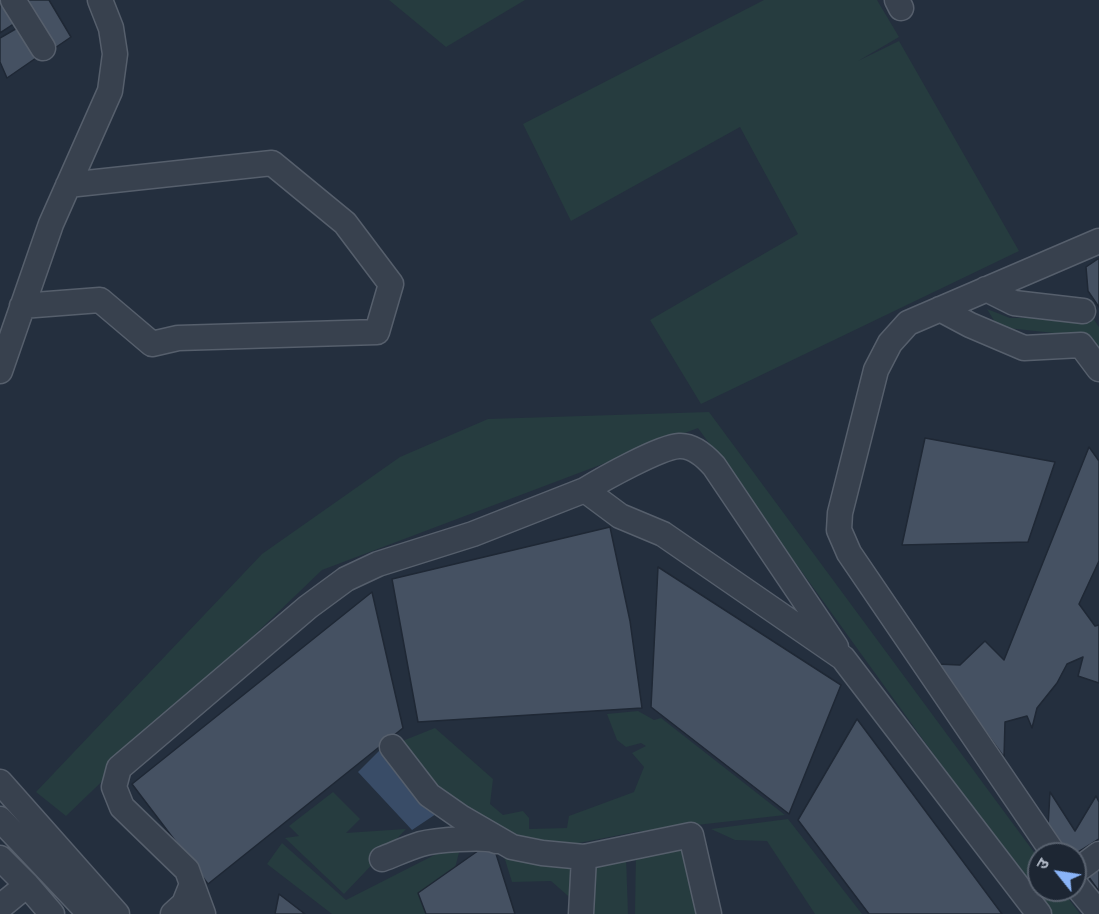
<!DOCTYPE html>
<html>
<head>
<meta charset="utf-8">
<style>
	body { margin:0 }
	#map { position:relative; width:1099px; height:914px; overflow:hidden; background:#242f3e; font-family:Raleway,"Noto Sans Devanagari",sans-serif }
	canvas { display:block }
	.north { position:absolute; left:1027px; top:842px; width:60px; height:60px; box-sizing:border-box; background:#1d2633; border:2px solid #59626f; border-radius:50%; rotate:300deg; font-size:16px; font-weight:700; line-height:24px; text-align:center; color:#b4bcc9 }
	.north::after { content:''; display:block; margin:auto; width:21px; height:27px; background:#8ab4f8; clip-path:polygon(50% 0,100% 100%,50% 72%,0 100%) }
</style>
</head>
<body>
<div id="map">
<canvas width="1099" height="914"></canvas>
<div class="north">उ</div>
</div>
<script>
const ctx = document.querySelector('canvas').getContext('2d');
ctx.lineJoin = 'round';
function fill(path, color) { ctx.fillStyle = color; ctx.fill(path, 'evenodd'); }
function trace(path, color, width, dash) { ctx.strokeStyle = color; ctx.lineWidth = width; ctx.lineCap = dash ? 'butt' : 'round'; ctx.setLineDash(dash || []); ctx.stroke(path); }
const green = new Path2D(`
	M389,0H525L446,47Z
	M764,0H877L899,37L858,61L899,41L1019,251L701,404L650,320L798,234L740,127L571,221L523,124Z
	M987,309L1010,318L1092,317L1099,327V358L1082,336L998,327Z
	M709,412L1039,859V890H1062L1080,914H1049L698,428L322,570L66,816L36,792L262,554L400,457L488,419Z
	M638,711L654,720L661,718L785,815L635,832L543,850L462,810L395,744L435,728L493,779L490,804L503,815L523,811L529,818V829L567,828L569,816L634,792L644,767L632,753L646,746L641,743L626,747L617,740L607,714Z
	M333,792L360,819L346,833L406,829L344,894L285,838L299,836L289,826Z
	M788,819L862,914H815L767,841L735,840L711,829Z
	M688,837L705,914H635L636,851Z
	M462,841L443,914H332L267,864L282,843L346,900Z
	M502,850L579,864L575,902L551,881L512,882Z
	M626,856L628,914H585L594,860Z`);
const water = new Path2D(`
	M381,749L439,812L412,830L358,772Z`);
const building = new Path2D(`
	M0,0H4L18,21L0,33Z
	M16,0H49L71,37L49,52Z
	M19,27L36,58L7,78L0,62V38Z
	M1099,258V307L1088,291L1086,267Z
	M925,438L1055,462L1028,542L902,545Z
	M1089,447L1099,461V561L1079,604L1095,626L1099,625V683L1078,676L1083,657L1067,664L1057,683L1037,708L1032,728L1027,716L1005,722L1004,757L936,664L960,665L985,641L1004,660Z
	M610,527L630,621L642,708L418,722L392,579Z
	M658,567L841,685L789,814L651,707Z
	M372,592L403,728L208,884L132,784Z
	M857,719L1002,914H869L798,820Z
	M1050,792L1075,831L1096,796L1099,802V839L1075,854H1067L1048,827Z
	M492,841L515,914H426L418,893Z
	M1099,867V891L1088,876Z
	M279,894L305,914H275Z`);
const minor = new Path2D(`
	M13,0L43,48
	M897,0L901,8
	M986,289L1014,303L1083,311
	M22,306L100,300L152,344L178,338L377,332L391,284L345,223L272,163L68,185
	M940,309L970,325L1024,348L1081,345L1099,369
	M0,371L51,224L110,91L115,54L111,28L100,0
	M585,490C603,479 660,447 679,446C693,445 706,457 714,466L836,647
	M392,747L429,795L462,818L512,847L542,853L584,857L691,835L709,914
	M0,782L117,914
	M0,819L90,914
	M1054,854L849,553L839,530L840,513L876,370L890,343L908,323L1099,241
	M0,858L27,885L52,914
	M382,859C395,854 408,848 421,844C435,840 484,836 496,841
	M1075,872L1099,854
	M192,884L203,914
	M1075,884L1099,913
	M0,907L27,885
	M173,914L184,904L192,884L187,870L122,807L114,787L119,768L308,607L346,579L378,564L473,534L585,490L620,516L663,534L843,658L1039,914
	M581,914L584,857`);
fill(green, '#263c3f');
fill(water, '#394c67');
fill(building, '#455162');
trace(building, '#1f2835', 1.5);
trace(minor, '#565f6c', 27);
trace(minor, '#38414e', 24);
</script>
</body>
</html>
